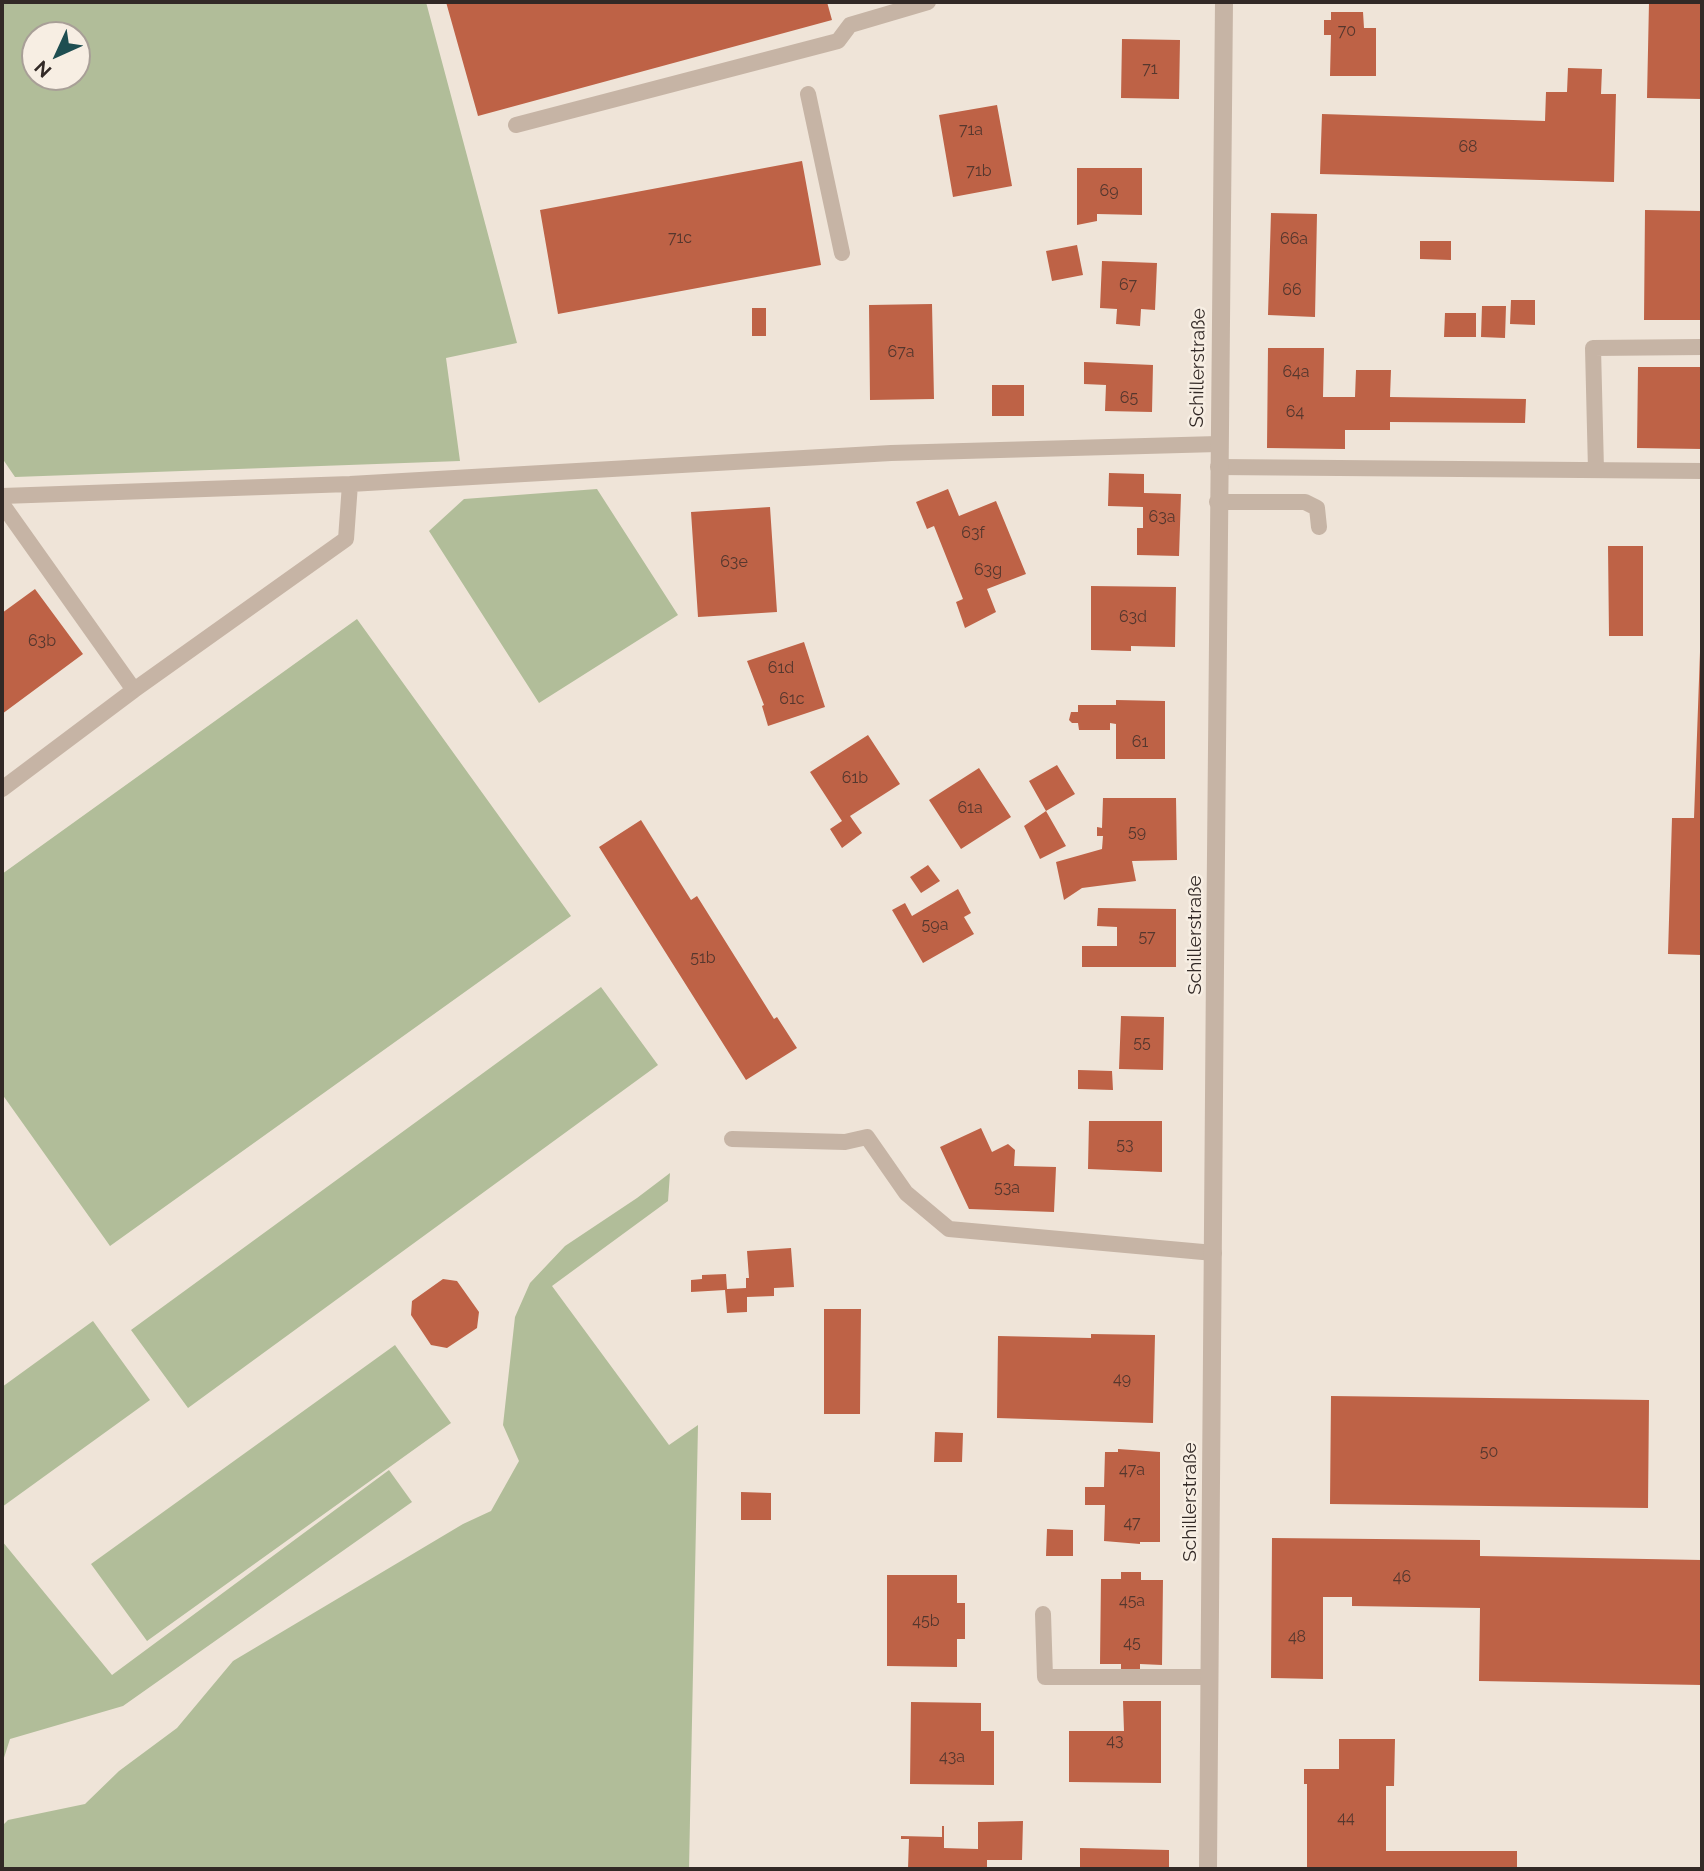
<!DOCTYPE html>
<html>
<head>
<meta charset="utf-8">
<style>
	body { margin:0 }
	#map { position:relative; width:1704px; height:1871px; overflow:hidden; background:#efe4d8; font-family:Raleway,sans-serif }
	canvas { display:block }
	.frame { position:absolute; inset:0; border:4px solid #322926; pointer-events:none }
	.north { position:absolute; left:21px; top:21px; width:70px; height:70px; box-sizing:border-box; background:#f7eee3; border:2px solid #a89f97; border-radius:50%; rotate:225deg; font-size:19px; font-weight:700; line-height:28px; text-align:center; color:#322926 }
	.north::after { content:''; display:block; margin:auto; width:24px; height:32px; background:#1e4e51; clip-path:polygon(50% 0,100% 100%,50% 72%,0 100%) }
</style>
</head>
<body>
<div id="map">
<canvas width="1704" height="1871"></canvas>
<div class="frame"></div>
<div class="north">N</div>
</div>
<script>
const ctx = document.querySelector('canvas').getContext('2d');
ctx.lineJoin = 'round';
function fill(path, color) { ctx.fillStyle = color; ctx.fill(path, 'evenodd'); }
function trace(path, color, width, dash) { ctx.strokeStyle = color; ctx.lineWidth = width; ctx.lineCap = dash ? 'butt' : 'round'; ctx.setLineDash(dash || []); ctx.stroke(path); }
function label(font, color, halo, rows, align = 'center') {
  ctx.font = font + ' Raleway,sans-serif'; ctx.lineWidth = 5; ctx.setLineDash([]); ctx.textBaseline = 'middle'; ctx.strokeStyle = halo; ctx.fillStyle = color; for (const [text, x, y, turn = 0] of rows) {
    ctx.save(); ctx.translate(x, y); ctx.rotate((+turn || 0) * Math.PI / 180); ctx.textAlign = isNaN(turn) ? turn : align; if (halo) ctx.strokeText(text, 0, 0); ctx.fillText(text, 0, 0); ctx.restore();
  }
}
const green = new Path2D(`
	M2,2H426L517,343L446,358L460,461L15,477L2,458ZM77,35V77H35V35Z
	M597,489L678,615L539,703L429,531L464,499Z
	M357,619L571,916L110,1246L2,1094V874Z
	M601,987L658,1065L188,1408L131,1330Z
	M670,1173L668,1201L552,1286L669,1445L698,1425L689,1869H2V1826L8,1820L85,1804L119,1771L177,1728L233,1661L463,1524L491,1511L519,1461L503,1425L515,1317L530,1283L565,1246L637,1198Z
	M93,1321L150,1400L2,1507V1387Z
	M395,1345L451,1423L147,1641L91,1564Z
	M389,1470L412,1502L123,1706L10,1739L2,1764V1541L112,1675Z`);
const building = new Path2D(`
	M446,2H827L832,20L478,116Z
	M1649,2H1702V99L1647,98Z
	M1331,12H1363L1364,28H1376V76H1330L1331,35H1324V20H1331Z
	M1122,39L1180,40L1179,99L1121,98Z
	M1568,68L1602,69L1601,94H1616L1614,182L1320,174L1322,114L1545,121L1546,92H1567Z
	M997,105L1012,186L953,197L939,115Z
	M802,161L821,265L558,314L540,210Z
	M1077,168H1142V215L1097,214V221L1077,225Z
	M1645,210L1702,211V320H1644Z
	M1271,213L1317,214L1315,317L1268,315Z
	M1420,241H1451V260L1420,259Z
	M1077,245L1083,275L1052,281L1046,251Z
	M1102,261L1157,263L1155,310L1141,309L1140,326L1116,324L1117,309L1100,308Z
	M1511,300H1535V325L1510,324Z
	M932,304L934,399L870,400L869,305Z
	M1482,306H1506L1505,338L1481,337Z
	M752,308H766V336H752Z
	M1445,313H1476V337H1444Z
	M1268,348H1324L1323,397H1355L1356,370H1391L1390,397L1526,399L1525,423L1390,422V430H1345V449L1267,448Z
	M1084,362L1153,365L1152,412L1105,411L1106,385L1084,384Z
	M1638,367H1702V449L1637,448Z
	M992,385H1024V416H992Z
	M1109,473L1144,474V493L1181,494L1179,556L1137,555V528H1143V507L1108,506Z
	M948,489L959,516L996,501L1026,574L987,589L996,612L965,628L956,602L963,599L934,526L927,529L916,502Z
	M770,507L777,612L698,617L691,512Z
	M1608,546H1643V636H1609Z
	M1091,586L1176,587L1175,647L1131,646V651L1091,650Z
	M35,589L83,654L2,714V613Z
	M804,642L825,707L768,726L762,706L764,705L747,661Z
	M1700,652H1702V955L1668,954L1672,818H1694Z
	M1116,700L1165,701V759H1116V724L1110,723V730H1079L1078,723H1072L1069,720L1071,712H1078V705H1116Z
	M868,735L900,784L850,816L862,833L842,848L830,829L842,821L810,772Z
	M1057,765L1075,794L1046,811L1029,781Z
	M979,768L1011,817L961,849L929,800Z
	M1103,798H1176L1177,860L1132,861L1136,881L1082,888L1064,900L1056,862L1102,849L1103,836H1097V827L1102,828Z
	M1046,811L1066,846L1040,859L1024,826Z
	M641,820L691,900L697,896L774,1019L777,1017L797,1048L746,1080L599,847Z
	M928,865L940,881L921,893L910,877Z
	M958,889L971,913L964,917L974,934L923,963L892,910L905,903L912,916Z
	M1098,908L1176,909V967H1082V946H1117V927L1097,926Z
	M1121,1016L1164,1017L1163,1070L1119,1069Z
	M1078,1070L1112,1071L1113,1090L1078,1089Z
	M1089,1121H1162V1172L1088,1169Z
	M981,1128L992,1152L1008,1144L1015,1150L1014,1166L1056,1167L1054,1212L969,1209L940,1147Z
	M791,1248L794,1287L774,1288V1296L747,1297V1312L727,1313L725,1290L691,1292V1280L702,1279V1275L726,1274L727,1289L746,1288V1278H749L747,1251Z
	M443,1279L457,1281L479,1312L477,1328L447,1348L431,1345L411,1315L412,1301Z
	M824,1309H861L860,1414H824Z
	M1091,1334L1155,1335L1153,1423L997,1418L998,1336L1091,1338Z
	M1331,1396L1649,1400L1648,1508L1330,1504Z
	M935,1432L963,1433L962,1462H934Z
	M1118,1449L1160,1452V1542H1140V1544L1104,1541L1105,1505H1085V1487H1104L1105,1452H1118Z
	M741,1492L771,1493V1520H741Z
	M1047,1529L1073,1530V1556H1046Z
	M1272,1538L1480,1540V1556L1702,1560V1685L1479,1681L1480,1608L1352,1606V1597H1323V1679L1271,1678Z
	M1121,1572H1141V1580H1163L1162,1665L1140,1664V1671H1121V1664H1100L1101,1579H1121Z
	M887,1575H957V1603H965V1639H957V1667L887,1666Z
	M1123,1701H1161V1783L1069,1782V1731H1124Z
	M911,1702L981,1703V1731H994V1785L910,1784Z
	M1339,1739H1395L1394,1786H1386V1851H1517V1869H1307V1784H1304V1769H1339Z
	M1023,1821L1022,1860H987V1869H908L909,1839H901V1836L942,1837V1826H944V1848L978,1849V1822Z
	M1080,1848L1169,1850V1869H1080Z`);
const service = new Path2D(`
	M808,94L842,253
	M516,125L838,41L850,25L928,2
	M1218,467L1702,471
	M1596,470L1593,348L1702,347
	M2,496L350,484L891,453L1218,444
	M1217,502H1305L1317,508L1319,527
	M2,504L134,690
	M2,789L134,690L346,539L350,484
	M732,1139L845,1142L867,1137L906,1193L949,1229L1214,1253
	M1043,1614L1045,1677H1210`);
const minor = new Path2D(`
	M1208,1869C1214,1247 1216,624 1224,2`);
const numberNames = [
	["70",1347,31],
	["71",1150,69],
	["71a",971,130],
	["68",1468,147],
	["71b",979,171],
	["69",1109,191],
	["71c",680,238],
	["66a",1294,239],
	["67",1128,285],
	["66",1292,290],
	["67a",901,352],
	["64a",1296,372],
	["65",1129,398],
	["64",1295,412],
	["63a",1162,517],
	["63f",973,533],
	["63e",734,562],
	["63g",988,570],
	["63d",1133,617],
	["63b",42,641],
	["61d",781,668],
	["61c",792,699],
	["61",1140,742],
	["61b",855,778],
	["61a",970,808],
	["59",1137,832],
	["59a",935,925],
	["57",1147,937],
	["51b",703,958],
	["55",1142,1043],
	["53",1125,1145],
	["53a",1007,1188],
	["49",1122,1379],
	["50",1489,1452],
	["47a",1132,1470],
	["47",1132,1523],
	["46",1402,1577],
	["45a",1132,1601],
	["45b",926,1621],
	["48",1297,1637],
	["45",1132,1643],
	["43",1115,1741],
	["43a",952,1757],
	["44",1346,1818]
];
const streetNames = [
	["Schillerstraße",1198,368,-89],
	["Schillerstraße",1195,935,-90],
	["Schillerstraße",1190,1502,-90]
];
fill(green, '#b1bd99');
fill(building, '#be6246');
trace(service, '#c6b4a5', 16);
trace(minor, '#c6b4a5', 18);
label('16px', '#55372e', null, numberNames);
label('19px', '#322926', '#f7eee3', streetNames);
</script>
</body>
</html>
